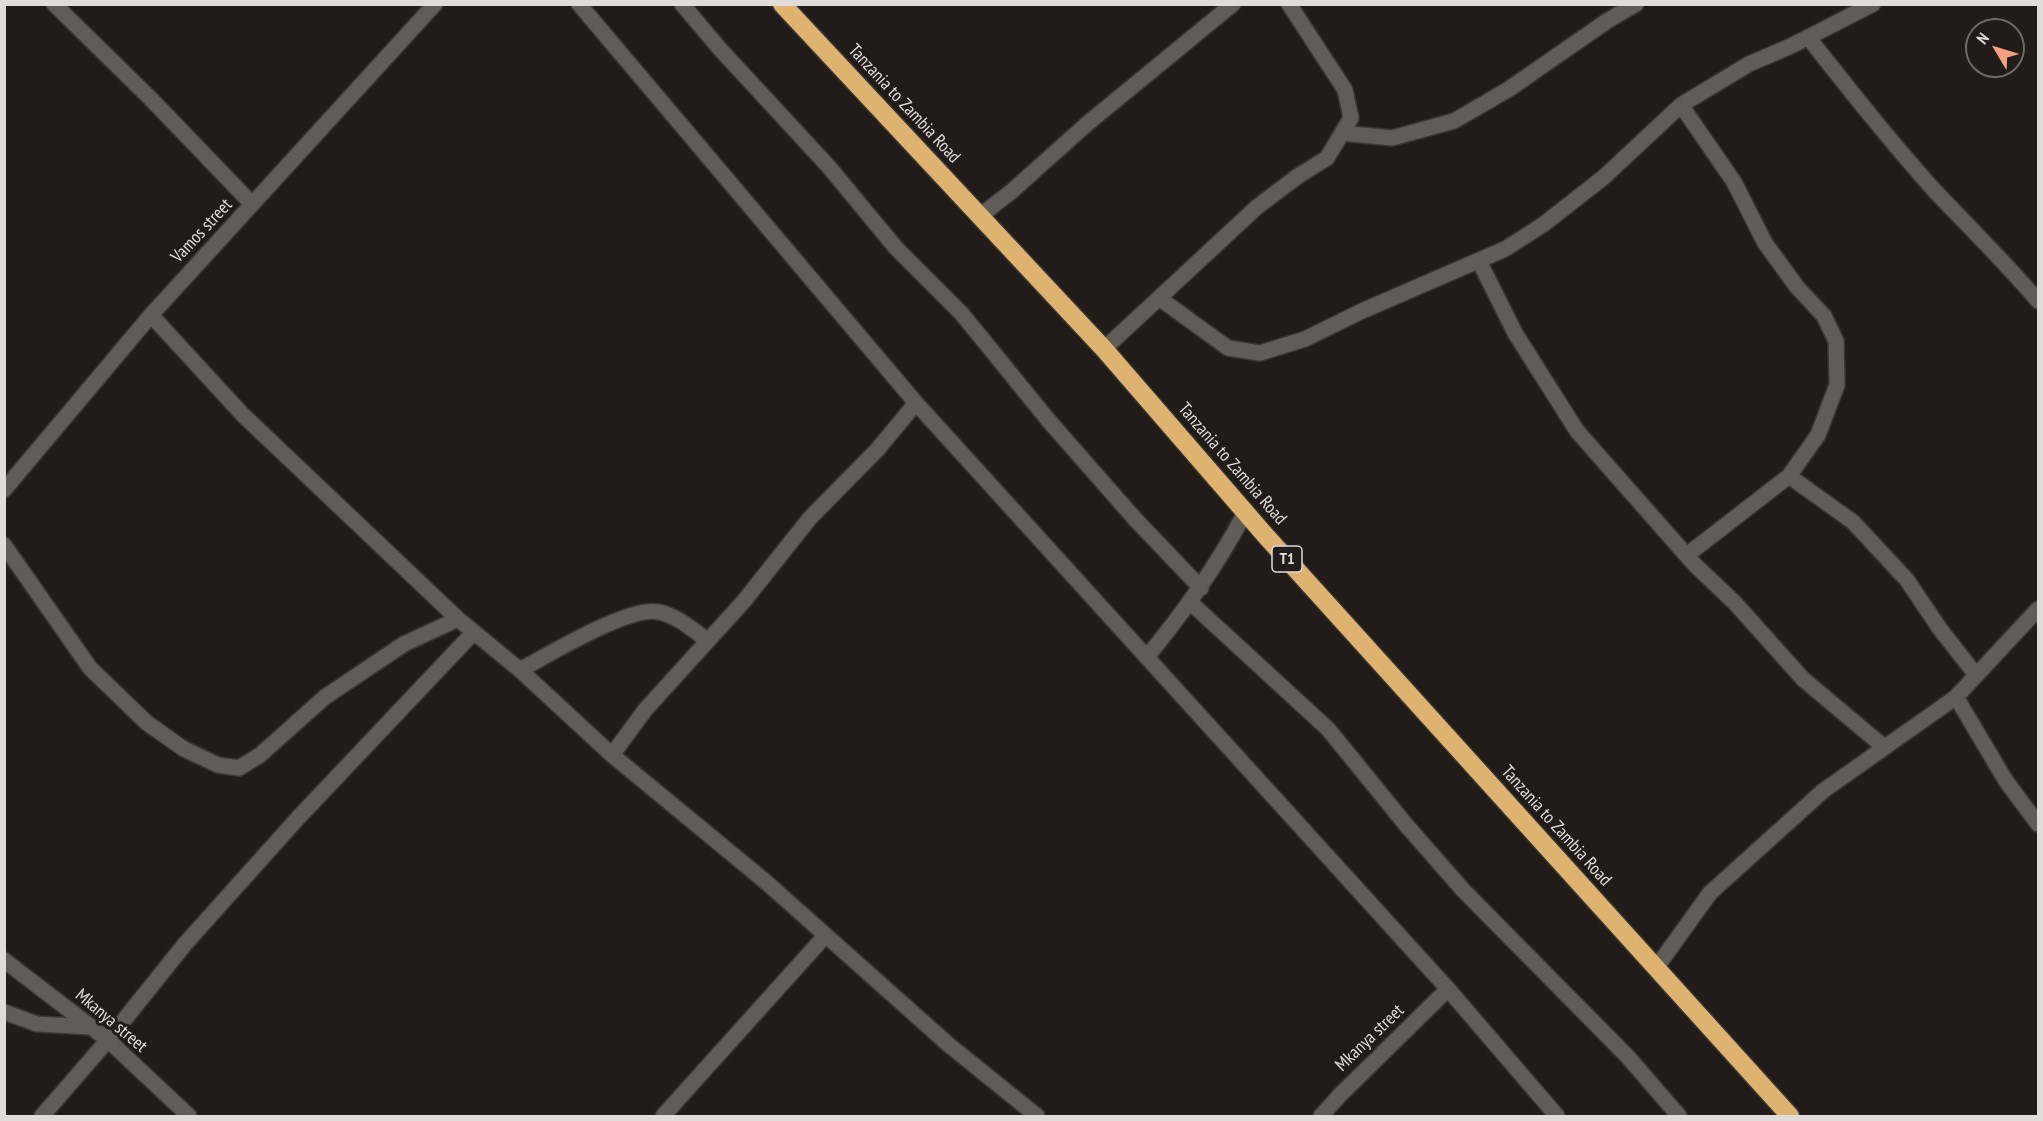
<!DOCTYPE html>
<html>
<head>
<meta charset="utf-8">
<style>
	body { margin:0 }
	#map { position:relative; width:2043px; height:1121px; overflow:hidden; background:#211c19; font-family:"PT Sans Narrow",sans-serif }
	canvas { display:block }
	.frame { position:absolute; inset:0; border:6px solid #dfdcd9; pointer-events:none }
	.north { position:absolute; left:1965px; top:18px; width:60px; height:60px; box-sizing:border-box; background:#211c19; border:2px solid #6d6966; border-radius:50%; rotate:308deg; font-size:16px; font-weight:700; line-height:24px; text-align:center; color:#dfdcd9 }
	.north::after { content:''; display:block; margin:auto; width:21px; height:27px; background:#f2a07f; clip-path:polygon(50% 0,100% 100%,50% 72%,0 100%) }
</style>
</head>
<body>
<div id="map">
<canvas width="2043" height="1121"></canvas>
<div class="frame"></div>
<div class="north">N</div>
</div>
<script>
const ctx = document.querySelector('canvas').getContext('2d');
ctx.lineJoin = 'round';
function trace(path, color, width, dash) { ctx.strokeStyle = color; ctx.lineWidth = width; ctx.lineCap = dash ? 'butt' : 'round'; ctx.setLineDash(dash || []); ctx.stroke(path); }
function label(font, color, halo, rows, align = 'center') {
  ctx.font = font + ' "PT Sans Narrow",sans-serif'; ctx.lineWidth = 6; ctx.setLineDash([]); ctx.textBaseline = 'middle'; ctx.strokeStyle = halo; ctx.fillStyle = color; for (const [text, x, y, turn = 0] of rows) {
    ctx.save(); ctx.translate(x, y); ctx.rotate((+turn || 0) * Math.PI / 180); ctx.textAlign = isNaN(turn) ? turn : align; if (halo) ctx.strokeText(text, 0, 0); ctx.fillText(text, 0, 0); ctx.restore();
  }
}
const street = new Path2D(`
	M54,4L150,98L252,204
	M579,4L916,403L1448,989L1557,1116
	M682,4L720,49L829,167L896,248L962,314L1049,421L1135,519L1201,588
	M1808,37C1849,89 1890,141 1934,190C1969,227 2005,262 2038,301
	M1681,105L1734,182L1765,243L1797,287L1824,316L1836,341L1837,385L1818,435L1789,476L1687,555
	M1342,133L1392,138L1454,121L1509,89L1607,21L1636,4
	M980,216L1012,191L1088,123L1233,4
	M1479,261L1515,333L1577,431L1695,565L1735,603L1803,679L1884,747
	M1159,298L1228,348L1260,353L1305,339L1362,311L1505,249L1544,224L1604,177L1681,105L1749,64L1791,46L1873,4
	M151,315L243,415L458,619L520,670L612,755L766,882L949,1045L1037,1116
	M1104,349L1257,207L1298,176L1327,158L1351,118L1345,90L1289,4
	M1789,476L1853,522L1907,580L1940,629L1976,675
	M4,490L151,315L435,4
	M4,545L90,668L147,723L184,749L218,765L239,768L260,755L325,697L404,644L458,619
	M1191,603L1328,729L1407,826L1463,890L1628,1057L1679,1116
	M1147,657C1186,609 1216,567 1245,513
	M520,670C548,655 630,605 659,612C677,616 692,629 707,640
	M1956,697L2006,781L2038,824
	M612,755L645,710L744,601L810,518L877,450L916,403
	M4,960L108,1040L189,1116
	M1656,968L1710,893L1823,791L1956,697L2038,609
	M4,1012L37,1024L91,1027
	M42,1116L108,1040L185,944L298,818L474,632
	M663,1116L825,936
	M1321,1116L1340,1095L1448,989`);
const highway = new Path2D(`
	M782,4L1104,349L1265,535L1790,1116`);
const shields = [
	[1287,559,30]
];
const shieldNames = [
	["T1",1287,559]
];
const streetNames = [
	["Tanzania to Zambia Road",904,104,47],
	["Vamos street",202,231,-47],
	["Tanzania to Zambia Road",1232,464,49],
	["Tanzania to Zambia Road",1556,826,48],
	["Mkanya street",111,1021,40],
	["Mkanya street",1370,1038,-44]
];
trace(street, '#393634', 18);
trace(highway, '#393634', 21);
trace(street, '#625c58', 15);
trace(highway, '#ddb36f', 18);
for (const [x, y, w] of shields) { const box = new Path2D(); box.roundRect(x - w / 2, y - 13, w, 26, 4.5); ctx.fillStyle = '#211c19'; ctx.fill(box); trace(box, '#dfdcd9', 1.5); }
label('bold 16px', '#dfdcd9', null, shieldNames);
label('18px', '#dfdcd9', '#211c19', streetNames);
</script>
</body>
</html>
